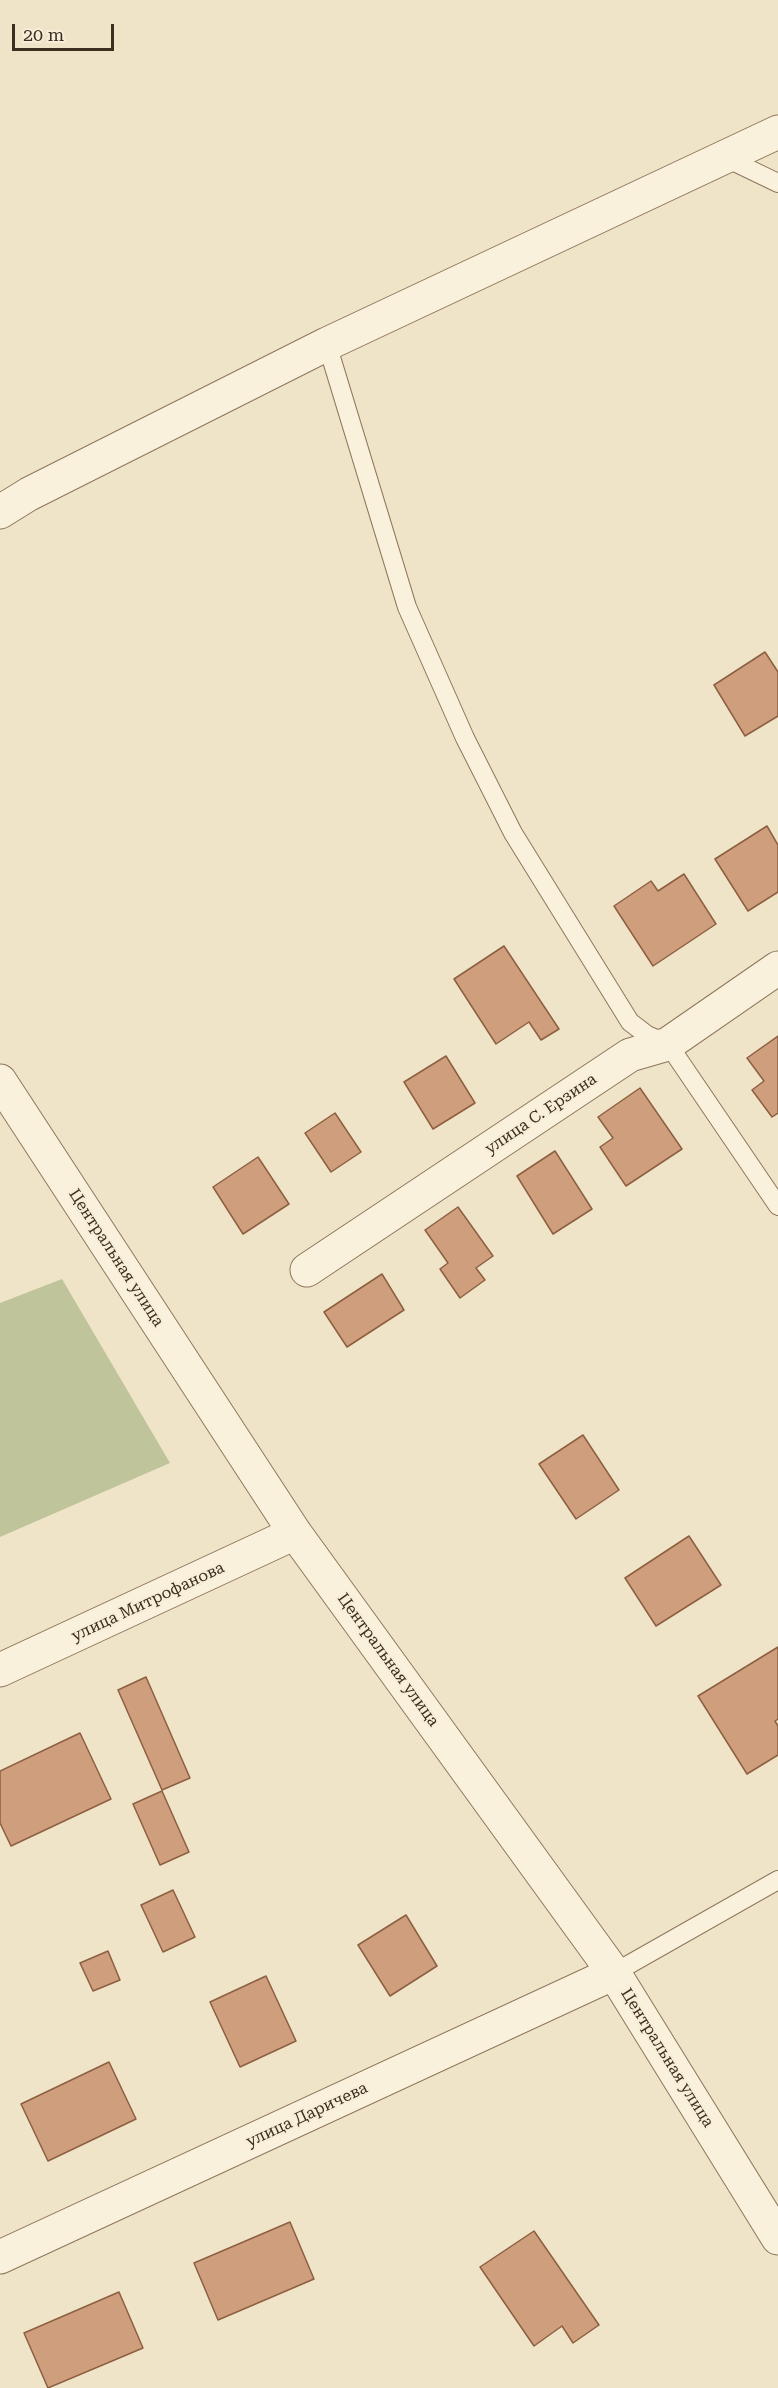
<!DOCTYPE html>
<html>
<head>
<meta charset="utf-8">
<style>
	body { margin:0 }
	#map { position:relative; width:778px; height:2388px; overflow:hidden; background:#f0e4c8; font-family:"Roboto Serif",serif }
	canvas { display:block }
	.scale { position:absolute; left:12px; top:24px; width:102px; height:27px; box-sizing:border-box; border:3px solid #3d2e20; border-top:0; padding-left:8px; font-size:18px; line-height:21px; white-space:nowrap; color:#3d2e20; -webkit-text-stroke:4px #f7eed8; paint-order:stroke }
</style>
</head>
<body>
<div id="map">
<canvas width="778" height="2388"></canvas>
<div class="scale">20 m</div>
</div>
<script>
const ctx = document.querySelector('canvas').getContext('2d');
ctx.lineJoin = 'round';
function fill(path, color) { ctx.fillStyle = color; ctx.fill(path, 'evenodd'); }
function trace(path, color, width, dash) { ctx.strokeStyle = color; ctx.lineWidth = width; ctx.lineCap = dash ? 'butt' : 'round'; ctx.setLineDash(dash || []); ctx.stroke(path); }
function label(font, color, halo, rows, align = 'center') {
  ctx.font = font + ' "Roboto Serif",serif'; ctx.lineWidth = 4.5; ctx.setLineDash([]); ctx.textBaseline = 'middle'; ctx.strokeStyle = halo; ctx.fillStyle = color; for (const [text, x, y, turn = 0] of rows) {
    ctx.save(); ctx.translate(x, y); ctx.rotate((+turn || 0) * Math.PI / 180); ctx.textAlign = isNaN(turn) ? turn : align; if (halo) ctx.strokeText(text, 0, 0); ctx.fillText(text, 0, 0); ctx.restore();
  }
}
const cemetery = new Path2D(`
	M62,1279L170,1463L0,1537V1303Z`);
const building = new Path2D(`
	M765,652L778,672V716L745,736L714,685Z
	M767,826L778,845V892L748,911L715,859Z
	M684,874L716,924L653,966L614,906L651,881L658,891Z
	M504,946L559,1029L541,1040L529,1022L496,1044L454,979Z
	M778,1036V1113L772,1117L752,1090L764,1081L747,1058Z
	M446,1056L475,1103L433,1129L404,1082Z
	M640,1088L682,1149L626,1186L600,1147L613,1138L598,1117Z
	M335,1113L361,1152L331,1172L305,1133Z
	M555,1151L592,1209L553,1234L517,1176Z
	M258,1157L289,1204L243,1234L213,1187Z
	M458,1207L493,1256L476,1268L485,1280L460,1298L440,1269L448,1263L425,1230Z
	M382,1274L404,1310L347,1347L324,1312Z
	M583,1435L619,1490L576,1519L539,1464Z
	M689,1536L721,1585L656,1626L625,1578Z
	M778,1647V1719L775,1721L778,1726V1755L747,1774L698,1696Z
	M146,1677L190,1778L162,1790L118,1690Z
	M80,1733L111,1799L11,1846L0,1823V1771Z
	M162,1791L189,1852L160,1865L133,1804Z
	M173,1890L195,1937L163,1952L141,1905Z
	M406,1915L437,1966L390,1996L358,1945Z
	M108,1951L120,1980L93,1991L80,1963Z
	M266,1976L296,2041L240,2067L210,2002Z
	M109,2062L136,2119L48,2161L21,2104Z
	M290,2222L314,2279L218,2320L194,2263Z
	M534,2231L599,2325L573,2343L562,2326L534,2346L480,2267Z
	M119,2292L143,2348L48,2388L24,2333Z`);
const service = new Path2D(`
	M726,158L778,183
	M327,344L407,607L465,738L513,833L630,1022L647,1035L668,1044L778,1206
	M614,1973L778,1880`);
const minor = new Path2D(`
	M0,1081L295,1533L614,1973L778,2238
	M307,1270L630,1055L668,1044L778,968
	M0,1670L295,1533
	M0,2257L614,1973`);
const tertiary = new Path2D(`
	M0,512L29,494L327,344L778,132`);
const streetNames = [
	["улица С. Ерзина",541,1114,-34],
	["Центральная улица",116,1258,57],
	["улица Митрофанова",148,1602,-25],
	["Центральная улица",388,1660,54],
	["Центральная улица",667,2058,58],
	["улица Даричева",307,2115,-25]
];
fill(cemetery, '#bfc49a');
fill(building, '#cf9f7d');
trace(building, '#8d5f41', 1.5);
trace(service, '#8d765c', 20);
trace(minor, '#8d765c', 35);
trace(tertiary, '#8d765c', 35);
trace(service, '#faf1dc', 18);
trace(minor, '#faf1dc', 33);
trace(tertiary, '#faf1dc', 33);
label('16px', '#3d2e20', '#f7eed8', streetNames);
</script>
</body>
</html>
